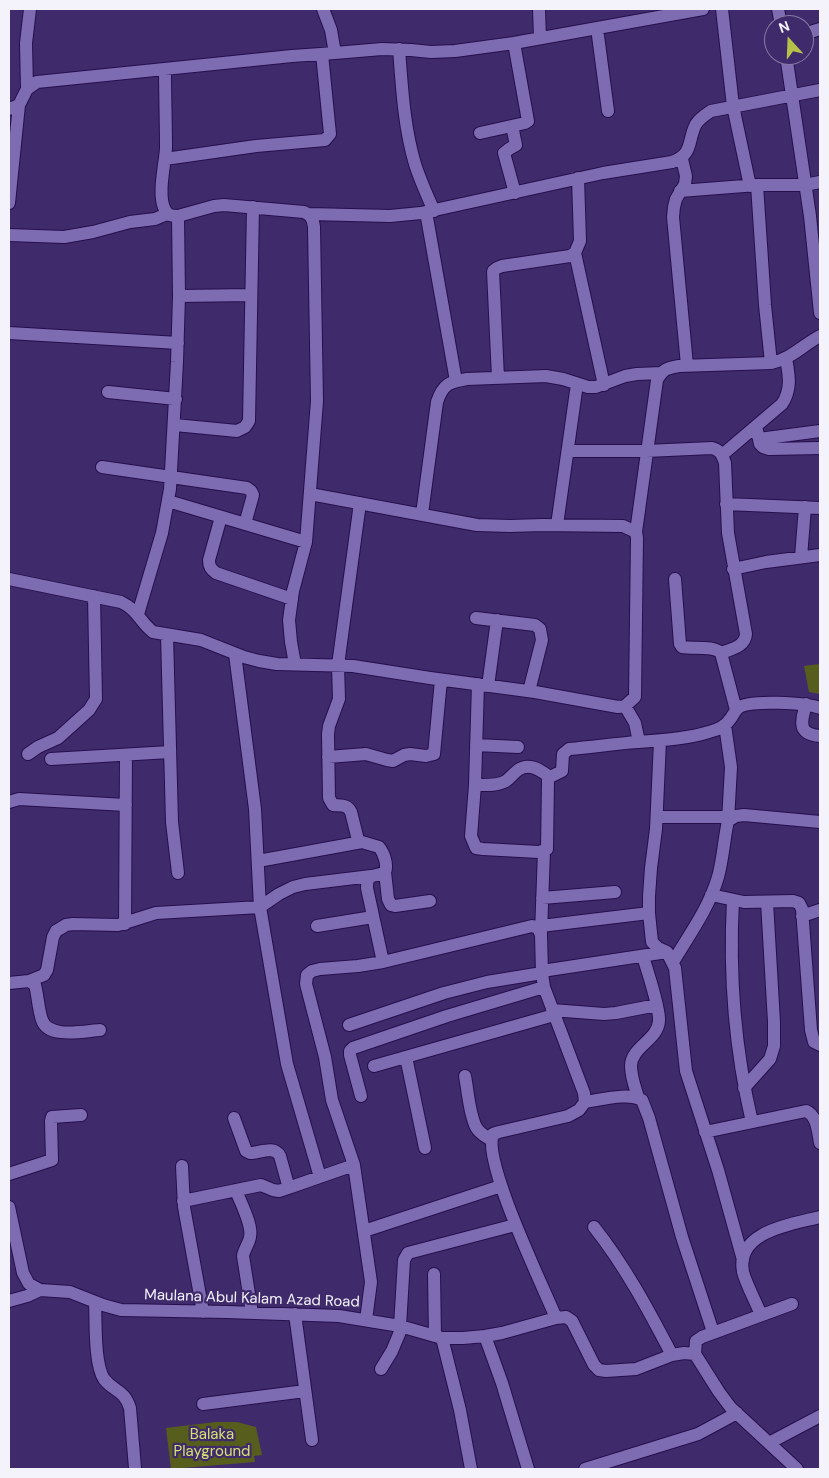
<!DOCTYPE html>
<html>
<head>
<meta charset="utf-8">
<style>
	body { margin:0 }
	#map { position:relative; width:829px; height:1478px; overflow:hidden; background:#3f2b6b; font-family:"DM Sans",sans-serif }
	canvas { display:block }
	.frame { position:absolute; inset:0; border:10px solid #f4f3fb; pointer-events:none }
	.north { position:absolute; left:764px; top:15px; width:50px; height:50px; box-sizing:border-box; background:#3f2b6b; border:1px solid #877ba5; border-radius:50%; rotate:340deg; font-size:14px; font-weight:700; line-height:20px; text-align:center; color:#f4f3fb }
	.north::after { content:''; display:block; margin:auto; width:18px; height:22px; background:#b6c149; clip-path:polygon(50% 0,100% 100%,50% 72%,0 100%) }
</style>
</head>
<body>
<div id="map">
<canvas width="829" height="1478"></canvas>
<div class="frame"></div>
<div class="north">N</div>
</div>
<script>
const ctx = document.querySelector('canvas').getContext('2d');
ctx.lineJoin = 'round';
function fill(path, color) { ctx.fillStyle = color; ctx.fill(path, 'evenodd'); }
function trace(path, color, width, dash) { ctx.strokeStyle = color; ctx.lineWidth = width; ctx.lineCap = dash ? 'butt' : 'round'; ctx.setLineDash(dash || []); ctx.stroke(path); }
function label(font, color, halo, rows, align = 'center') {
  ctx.font = font + ' "DM Sans",sans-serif'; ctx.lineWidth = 4.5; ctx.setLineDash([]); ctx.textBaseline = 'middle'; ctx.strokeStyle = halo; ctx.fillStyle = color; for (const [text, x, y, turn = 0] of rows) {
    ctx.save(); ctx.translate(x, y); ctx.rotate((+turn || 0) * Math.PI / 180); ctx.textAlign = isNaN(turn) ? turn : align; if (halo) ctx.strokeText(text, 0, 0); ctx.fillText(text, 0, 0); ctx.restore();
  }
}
const green = new Path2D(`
	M820,664V694L809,692L804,666Z
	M216,1422H237L256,1427L262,1455L254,1456L255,1462L171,1469L166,1428Z`);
const minor = new Path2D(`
	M323,9L331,30L335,53
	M539,9L540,38
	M722,9L733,106L750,186
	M778,9L781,25
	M597,28L608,111
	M804,34L820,29
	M399,49C402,88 404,127 415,164C420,180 427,195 434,211
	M786,55L810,216L820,313
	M27,89L26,43L30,9
	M9,109L19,105L27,89L37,82L292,56L335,53L382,49L411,50L431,52L455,51L514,43L703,9
	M512,126L516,145L509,149L504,153L515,193
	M480,133L525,123L528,121L514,43
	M165,159L256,146L325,140L330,134L322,54
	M682,159L686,176L685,184L676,199L674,207L673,217L687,365
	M757,185L765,305L771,363
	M680,191L757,185H805L820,182
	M9,203L19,105
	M426,212L456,381
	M309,214L390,216L421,213L603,173L672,162C694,154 687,141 696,124C700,118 705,115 711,111L820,90
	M178,216L214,206L224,205L304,212C311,215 313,219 314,227L317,401L306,542L293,591L289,620L291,642L295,664
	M9,235L64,237L93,232L130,222L155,219L167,214
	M575,253L604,385
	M179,296L251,295
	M9,333L178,343
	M498,378L493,271L497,268L502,266L570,256L575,253L580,241L578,178
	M108,392L176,399
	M175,425L237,431L245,427L249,421L253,207
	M756,426L760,444L763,447L769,449L820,448
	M759,439L820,431
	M569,451H646L712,448C720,450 722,454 725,463L728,533L746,634C745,647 731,649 721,653
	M722,455L782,404C792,389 789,375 786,358
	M102,467L247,488L251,491L253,495L245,524
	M168,501L306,542
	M360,503L338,665L339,699L329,726L328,734L329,798L333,805C341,806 347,804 351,812L358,840L362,842L379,847C384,853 388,865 385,872C374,878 367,872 367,888L383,962
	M726,504L820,508
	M422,514L437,402C443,384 449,382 467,379L546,376L563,379L588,387H596L625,376L637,374L661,373
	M221,517L209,560C209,567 211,569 216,573L292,599
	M557,525L577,384
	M636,532L657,380C663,369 667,368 679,366L771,363C791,359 803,345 820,336
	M801,557L805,507
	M733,569L766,562L820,555
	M9,579L121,602C139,611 139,621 153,632L201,640L244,657L259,661L277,664L353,666L430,678L535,692L618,707L625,706L635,697L637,538L636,532L623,526L542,525L510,526L477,525L310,494
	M675,579L680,644L682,647C693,649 714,645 721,653L736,710
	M138,614L162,533L170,489L177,362L179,296L178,216C173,216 168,216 165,210C157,195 165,165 166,148C166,122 165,96 165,69
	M476,618L535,625L540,629L542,640L529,691
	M167,635L172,822L178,873
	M235,654L255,809L260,907L287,1064L320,1177
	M478,684L475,785L471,836L476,848L483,849L539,852L547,849L548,780L550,777L562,771L563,754L569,749C592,747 614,744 637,742C661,740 686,739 709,732C718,730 726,726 731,718C733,715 735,711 738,708C748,699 807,703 820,708
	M488,686L497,620
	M806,704C801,722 797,734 820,736
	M625,706L635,723L639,742
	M725,725L731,767L728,821
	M660,741L656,829L651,868L649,896V913L652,942L658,948L667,952L675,968L686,1071L718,1170L743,1260
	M476,745L518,747
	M28,754L38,747L58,738L89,710L96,699L94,596
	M328,757L366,754L387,760L393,761L404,755L410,754L426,756L434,754L441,680
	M51,759L170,752
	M475,785C485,785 497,786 506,781C510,778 514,773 518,770C529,762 540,770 550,777
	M9,802L19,799L126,805
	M657,817H729
	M258,861L362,842
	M385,872L388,899L391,905L395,906L430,901
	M711,895L744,902L793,901L799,903L802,909L811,1030L814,1042L820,1045
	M542,898L615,892
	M733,900C729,974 735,1050 752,1122
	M802,916L820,910
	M125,924L126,755
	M317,926L373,917
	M541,926L649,913
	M541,933L544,851
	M673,962C689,935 709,908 718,877C723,859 724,839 728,821L736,816L744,815L820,822
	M542,971L667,952
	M29,981L44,975L47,970L53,937L56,931L66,925L73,924L118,925L156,913L260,907L279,894L293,887L305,884L371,876
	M9,983L29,981L35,985C38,996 38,1008 42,1020C48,1039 84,1031 100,1030
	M552,1010L604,1014L616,1013L657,1005
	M349,1025L444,993L487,982L542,973
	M406,1057L425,1148
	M374,1066L554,1015
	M465,1076C468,1091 469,1113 476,1127C479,1133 485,1136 491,1140
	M744,1088L770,1059L774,1046V1022L767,902
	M361,1096L350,1055V1051L353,1048L447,1016L544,987
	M638,1097C635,1087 631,1077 631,1066C631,1047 658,1040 659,1021C660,1007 647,971 643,956
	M585,1102C601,1100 628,1092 642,1100L649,1118L682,1237L713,1332
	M234,1118L246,1151L250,1153C260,1153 274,1145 280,1156L288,1185L291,1187L354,1165
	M705,1132L806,1111C817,1115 818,1132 820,1143
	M182,1166L184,1207L203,1312
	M9,1174L52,1160L51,1121L52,1117L81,1115
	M236,1190C240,1202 253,1225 250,1237C249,1244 244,1249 243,1256L252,1313
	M183,1201L261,1185L273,1190L279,1191L291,1187
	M9,1207L23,1273L29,1284L40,1290L70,1292L103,1305L121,1310L227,1312L339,1316L400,1326L442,1338H463L485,1336L502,1333L556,1318L566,1317L572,1321L594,1365L599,1370L606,1371L636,1369L672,1355L684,1353L695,1354L719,1392L731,1408L797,1469
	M594,1227C625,1266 649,1311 672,1355
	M364,1231L501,1186
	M434,1274L435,1336
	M9,1301L27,1296L40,1290
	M95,1302C96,1321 94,1364 104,1379C114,1392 124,1389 130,1408L135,1468
	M295,1314L312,1440
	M761,1315C756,1302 746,1284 743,1272C735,1231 793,1224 820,1217
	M366,1320L371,1282L354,1165L332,1100L325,1057L306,984L307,975L312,971L320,969L358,966L383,962L532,926L538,928L541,935L542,973L544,987L584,1093L585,1102L579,1110L568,1116L499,1132L493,1134C482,1161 543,1286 556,1318
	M400,1326L404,1260L408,1253L515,1225
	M485,1336L502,1383L528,1469
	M442,1338L460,1410L471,1469
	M695,1354L696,1341L702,1337L792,1304
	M381,1369L392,1351L402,1327
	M203,1404L305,1391
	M769,1443L820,1416
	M585,1469L698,1434L737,1413`);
const streetNames = [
	["Maulana Abul Kalam Azad Road",252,1299,2]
];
const parkNames = [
	["Balaka",212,1435],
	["Playground",212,1452]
];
fill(green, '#575d1c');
trace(minor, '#260f4d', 14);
trace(minor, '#7e6cb2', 12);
label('15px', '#f4f3fb', '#3f2b6b', streetNames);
label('15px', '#d6e270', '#3f2b6b', parkNames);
</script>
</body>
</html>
